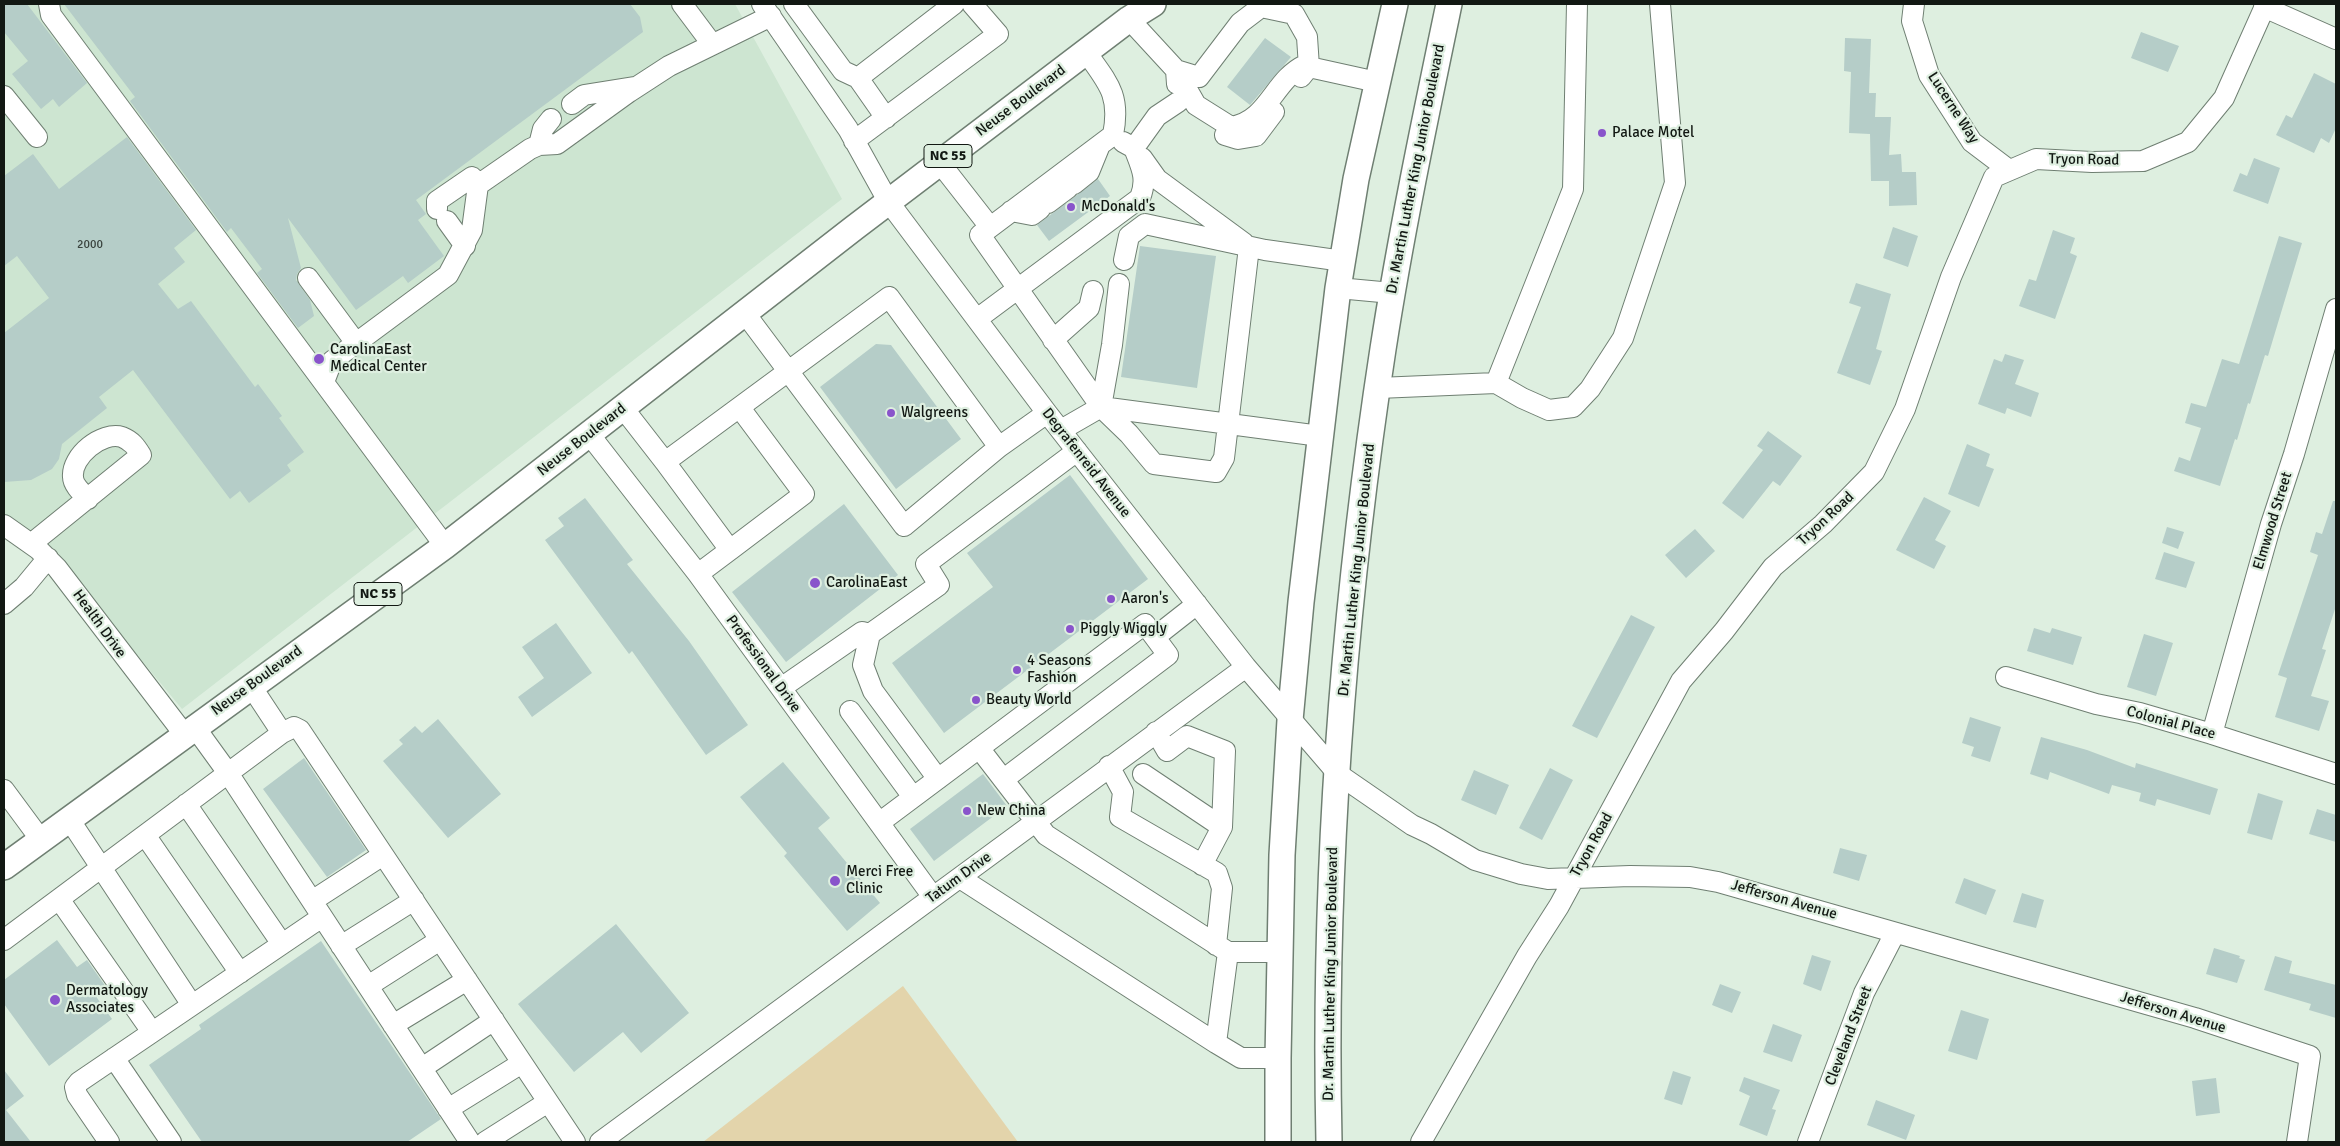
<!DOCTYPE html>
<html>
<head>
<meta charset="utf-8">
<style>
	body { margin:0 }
	#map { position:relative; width:2340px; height:1146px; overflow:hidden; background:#deefe0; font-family:Signika,sans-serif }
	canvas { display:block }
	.frame { position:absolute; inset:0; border:5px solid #121813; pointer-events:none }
</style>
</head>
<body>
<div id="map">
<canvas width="2340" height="1146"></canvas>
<div class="frame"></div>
</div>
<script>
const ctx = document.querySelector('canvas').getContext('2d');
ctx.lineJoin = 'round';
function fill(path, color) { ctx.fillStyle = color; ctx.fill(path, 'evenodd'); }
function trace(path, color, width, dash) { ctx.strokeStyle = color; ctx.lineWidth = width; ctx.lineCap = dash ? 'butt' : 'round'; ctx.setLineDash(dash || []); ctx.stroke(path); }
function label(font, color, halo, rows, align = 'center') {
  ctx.font = font + ' Signika,sans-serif'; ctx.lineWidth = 4.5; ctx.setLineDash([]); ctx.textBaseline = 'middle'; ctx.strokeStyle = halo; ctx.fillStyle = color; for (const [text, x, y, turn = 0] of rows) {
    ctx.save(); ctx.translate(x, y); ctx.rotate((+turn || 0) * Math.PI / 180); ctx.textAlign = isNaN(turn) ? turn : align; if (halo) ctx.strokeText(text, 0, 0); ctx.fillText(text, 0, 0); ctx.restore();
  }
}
const built = new Path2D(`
	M4,4H735L842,199L182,709L40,538L4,519Z`);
const green = new Path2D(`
	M903,986L1018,1142H703Z`);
const building = new Path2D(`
	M4,4H27L87,83L59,107L53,99L41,109L12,74L28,61L4,32Z
	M64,4H630L640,17L643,32L416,200L426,214L418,220L444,256L408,283L403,276L356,310L288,218L301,268L297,274L296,280L310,300L314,316L298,328L257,273L262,269L231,228L227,232L130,101L135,97Z
	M2141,32L2179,46L2168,72L2131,58Z
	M1265,38L1291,57L1250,105L1227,87Z
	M1845,38L1871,39L1869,93H1876L1875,117H1891L1889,155L1901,154L1902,172H1916L1917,205L1889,206V181H1871L1870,134L1849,133L1851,72L1844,71Z
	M2314,73L2336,84V128L2329,143L2321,138L2314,153L2276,135L2286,115L2292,118Z
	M127,137L196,230L174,248L185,262L158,284L178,309L191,301L255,387L258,384L282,416L279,418L304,452L287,465L291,471L249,503L240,491L230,499L133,370L99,397L107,408L62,444L59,459L52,469L31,480L4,482V333L49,298L17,256L4,266V176L33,154L59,189Z
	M2254,158L2280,168L2268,204L2233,191L2240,173L2247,176Z
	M1098,179L1110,196L1049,241L1037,225Z
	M1893,227L1918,236L1908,267L1883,258Z
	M2053,230L2075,238L2070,253L2077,256L2055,319L2019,306L2029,279L2036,281Z
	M2279,236L2302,243L2268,356L2265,355L2250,404L2248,403L2237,440L2235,439L2220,486L2174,471L2179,457L2190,461L2201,428L2185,423L2191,403L2206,407L2222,359L2239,364Z
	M1140,246L1216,256L1197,388L1121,377Z
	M1856,283L1891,294L1876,349L1882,351L1870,385L1837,373L1861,307L1849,303Z
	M876,344L891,345L961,439L896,489L820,387Z
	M2005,354L2024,360L2015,384L2039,393L2031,417L2007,408L2005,414L1978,404L1994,359L2002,362Z
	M1768,431L1802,456L1780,486L1773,481L1743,519L1722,503L1763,450L1757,446Z
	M1967,444L1990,454L1986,466L1994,469L1979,507L1948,494Z
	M1070,475L1148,579L944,733L892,663L993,587L967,553Z
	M1924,497L1951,511L1935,540L1946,546L1934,569L1896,550Z
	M585,498L633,560L627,564L689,641L748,725L706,755L632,651L629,654L545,540L564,526L558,518Z
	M2333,501H2336V606L2322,649L2326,650L2311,696L2329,701L2319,731L2275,717L2287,678L2278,675L2318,555L2310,552L2316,532L2322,534Z
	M844,504L898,575L786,662L732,592Z
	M2167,527L2184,532L2178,549L2162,543Z
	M1695,529L1715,551L1686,578L1665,555Z
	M2164,552L2195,562L2186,588L2155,579Z
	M1631,615L1655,627L1597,738L1572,726Z
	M556,623L592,673L532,717L518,697L544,678L522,647Z
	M2034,628L2050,633L2052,628L2082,637L2073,665L2027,651Z
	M2144,634L2173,643L2156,696L2127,687Z
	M1970,717L2001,727L1990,762L1971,756L1974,747L1962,743Z
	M438,719L501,794L448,838L383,761L403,744L399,740L415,726L422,733Z
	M2041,737L2087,750L2135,768L2136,763L2218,789L2210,815L2157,799L2155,806L2139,801L2141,793L2112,785L2109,794L2050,772L2048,780L2030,774Z
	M304,758L366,850L327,877L263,789Z
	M783,762L830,818L818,828L880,903L847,931L784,856L787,853L740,797Z
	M1550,768L1573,780L1542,840L1519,828Z
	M1474,770L1509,785L1496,815L1461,800Z
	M983,774L1007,806L934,861L910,829Z
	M2258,793L2283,801L2272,840L2247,833Z
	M2317,809L2336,815V842L2309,834Z
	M1840,848L1867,855L1859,881L1833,873Z
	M1964,878L1996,890L1986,915L1955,903Z
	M2022,893L2044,900L2036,928L2013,922Z
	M616,924L689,1013L641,1053L623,1032L574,1072L518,1004Z
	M57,940L77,967L87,960L106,987L95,995L112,1019L49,1066L4,1004V980Z
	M321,941L441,1119L407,1142H202L149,1065L201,1029L199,1025Z
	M2214,948L2240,956L2239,958L2245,960L2237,983L2206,974Z
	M1812,955L1831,961L1821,991L1803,984Z
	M2275,956L2292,961L2289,973L2336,985V1018L2309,1010L2311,1004L2264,990Z
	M1720,984L1741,992L1732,1013L1712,1005Z
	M1961,1010L1989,1019L1977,1060L1948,1051Z
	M1773,1024L1802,1035L1792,1062L1763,1052Z
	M4,1070L24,1096L6,1110L31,1142H4Z
	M1673,1071L1691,1077L1682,1105L1664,1099Z
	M1744,1077L1780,1090L1772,1109L1776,1110L1767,1136L1739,1125L1750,1096L1739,1091Z
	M2216,1078L2220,1113L2196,1116L2192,1081Z
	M1876,1100L1915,1115L1906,1140L1867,1125Z`);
const minor = new Path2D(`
	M49,4L51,15L445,546
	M682,4L712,44
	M762,4L848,129L888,201L1047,413L1246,667L1338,774L1412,825L1431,834L1475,860L1521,874L1548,879L1630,876L1690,877L1718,882L2195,1018L2310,1056L2297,1142
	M794,4L843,71L858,78L886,118
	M1914,4L1912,21L1929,75L1972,142L2009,170
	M1261,7L1294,14L1307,37L1309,67L1305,65C1273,80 1269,121 1231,127L1196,105L1176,70L1199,77L1240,23Z
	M2264,7L2336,39
	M1129,19L1176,70L1177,84
	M1086,52C1108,83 1121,95 1113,135L980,235L1101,407L1129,434L1154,464L1216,472L1224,458L1249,247
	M1301,77L1309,67L1377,82
	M858,78L954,4
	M4,96L37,137
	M572,104L584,95L634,87
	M1225,135L1238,139L1256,136L1274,112
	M854,141L998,34L972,4
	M1123,142L1134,148L1157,116L1178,102
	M539,145L543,129L551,119
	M1142,158L1157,179L1244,243
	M940,163L990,227
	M1074,184L1089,172L1100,145
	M478,185L530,149L539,145L557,144L629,92L669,66L771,16
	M1048,203L1068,188
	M1011,211L1032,215L1040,209
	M447,221L465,246
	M1124,260L1129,236L1145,224L1265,250L1343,261
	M308,278L356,343
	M1338,288L1392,293
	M744,312L904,526L999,447
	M977,319L1140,198C1148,178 1141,167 1134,148
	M1053,340L1089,308L1093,291
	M324,382L332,361L448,275L472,230L478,185L472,177L437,201V209
	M1496,383L1522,398L1549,410L1573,407L1590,389L1623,338L1675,183L1660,4
	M1378,388L1496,383L1573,189L1577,4
	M1101,407L1112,345L1119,284
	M623,408L665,462
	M1061,430L1101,407L1320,436
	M589,434L698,574L933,897
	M4,525L38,549L57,568L184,734
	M31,544L141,455C136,447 132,441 122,437C102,431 71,456 73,477C73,485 82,493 88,499
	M730,550L804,494L740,408
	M698,574L730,550L665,462L889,297L999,447L1047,413
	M4,604L24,587L48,558
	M1155,637L1197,604
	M2006,677L2096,704L2140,713L2212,734L2336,774
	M251,686L282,733
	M781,688L862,632L870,634
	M850,711L913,797
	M194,726L228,773L470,1142
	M1156,732L1167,751L1187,736L1225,751L1222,827L1202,865
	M2212,734L2271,524L2294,454L2336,309
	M979,748L1046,835L1228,952L1216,1043L1241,1058H1278
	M1109,766L1123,792L1120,817L1217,873L1222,888L1216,945
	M1143,774L1222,827
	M938,779L873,691L863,665L870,634L939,585L926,564L1077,451
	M4,790L41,840
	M186,804L282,944
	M69,819L192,1005
	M879,823L1145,624L1168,655L1004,779
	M145,835L240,973
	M960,878L1216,1043
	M59,899L152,1032
	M312,901L383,855
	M4,940L282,733L294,727L300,730L575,1142
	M341,946L414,900
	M1228,952H1280
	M368,986L440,940
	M393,1025L467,980
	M114,1058L171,1142
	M422,1068L494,1020
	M448,1109L522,1063
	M109,1142L77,1095L75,1087L79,1082L322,917
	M485,1142L548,1102
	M600,1142L1246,667
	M1421,1142L1527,956L1559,906L1681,681L1724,631L1773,567L1823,524L1874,472L1905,409L1951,277L1994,177L2036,159L2092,162L2143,161L2188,142L2224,98L2266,4
	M1808,1142L1864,993L1895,933`);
const major = new Path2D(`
	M4,867L445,546L854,228L1129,19L1153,4
	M1278,1142V1058L1282,855L1290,720L1301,602L1338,288L1356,179L1395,4
	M1329,1142C1323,878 1343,610 1383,349C1401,233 1425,119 1449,4`);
const markers = [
	[1602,133,5,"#8954cb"],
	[1071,207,5,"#8954cb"],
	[319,359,6,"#8954cb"],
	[891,413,5,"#8954cb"],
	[815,583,6,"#8954cb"],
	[1111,599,5,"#8954cb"],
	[1070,629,5,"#8954cb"],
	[1017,670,5,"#8954cb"],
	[976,700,5,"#8954cb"],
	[967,811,5,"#8954cb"],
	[835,881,6,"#8954cb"],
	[55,1000,6,"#8954cb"]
];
const numberNames = [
	["2000",90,245]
];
const shields = [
	[948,156,48],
	[378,594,48]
];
const shieldNames = [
	["NC 55",948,156],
	["NC 55",378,594]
];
const streetNames = [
	["Neuse Boulevard",1021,101,-37],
	["Lucerne Way",1953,108,57],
	["Tryon Road",2084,160,1],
	["Dr. Martin Luther King Junior Boulevard",1416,169,-79],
	["Neuse Boulevard",582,440,-38],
	["Degrafenreid Avenue",1086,463,52],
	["Tryon Road",1826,519,-43],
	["Elmwood Street",2273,521,-73],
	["Dr. Martin Luther King Junior Boulevard",1357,570,-84],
	["Health Drive",99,624,54],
	["Professional Drive",763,664,54],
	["Neuse Boulevard",257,681,-36],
	["Colonial Place",2171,723,15],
	["Tryon Road",1592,845,-61],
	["Tatum Drive",959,878,-36],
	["Jefferson Avenue",1784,900,16],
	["Dr. Martin Luther King Junior Boulevard",1331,974,-89],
	["Jefferson Avenue",2173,1013,17],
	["Cleveland Street",1849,1036,-69]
];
const poiNames = [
	["Palace Motel",1612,133],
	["McDonald's",1081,207],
	["CarolinaEast",330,350],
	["Medical Center",330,367],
	["Walgreens",901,413],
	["CarolinaEast",826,583],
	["Aaron's",1121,599],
	["Piggly Wiggly",1080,629],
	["4 Seasons",1027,661],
	["Fashion",1027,678],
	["Beauty World",986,700],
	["New China",977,811],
	["Merci Free",846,872],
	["Clinic",846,889],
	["Dermatology",66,991],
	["Associates",66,1008]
];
fill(built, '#cde5d1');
fill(green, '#e3d4ab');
fill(building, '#b5cdc8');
trace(minor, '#6f7f72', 22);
trace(major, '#6f7f72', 28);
trace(minor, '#fff', 20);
trace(major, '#fff', 25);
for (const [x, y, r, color] of markers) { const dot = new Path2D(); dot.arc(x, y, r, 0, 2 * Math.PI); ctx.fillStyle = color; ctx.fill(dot); trace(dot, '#deefe0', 2); }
label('12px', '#3b4540', null, numberNames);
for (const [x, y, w] of shields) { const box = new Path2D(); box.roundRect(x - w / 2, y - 11.5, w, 23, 4); ctx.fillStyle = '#deefe0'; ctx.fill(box); trace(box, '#121813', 1); }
label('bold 14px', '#121813', null, shieldNames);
label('15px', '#121813', '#deefe0', streetNames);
label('15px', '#121813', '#deefe0', poiNames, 'left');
</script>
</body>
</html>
